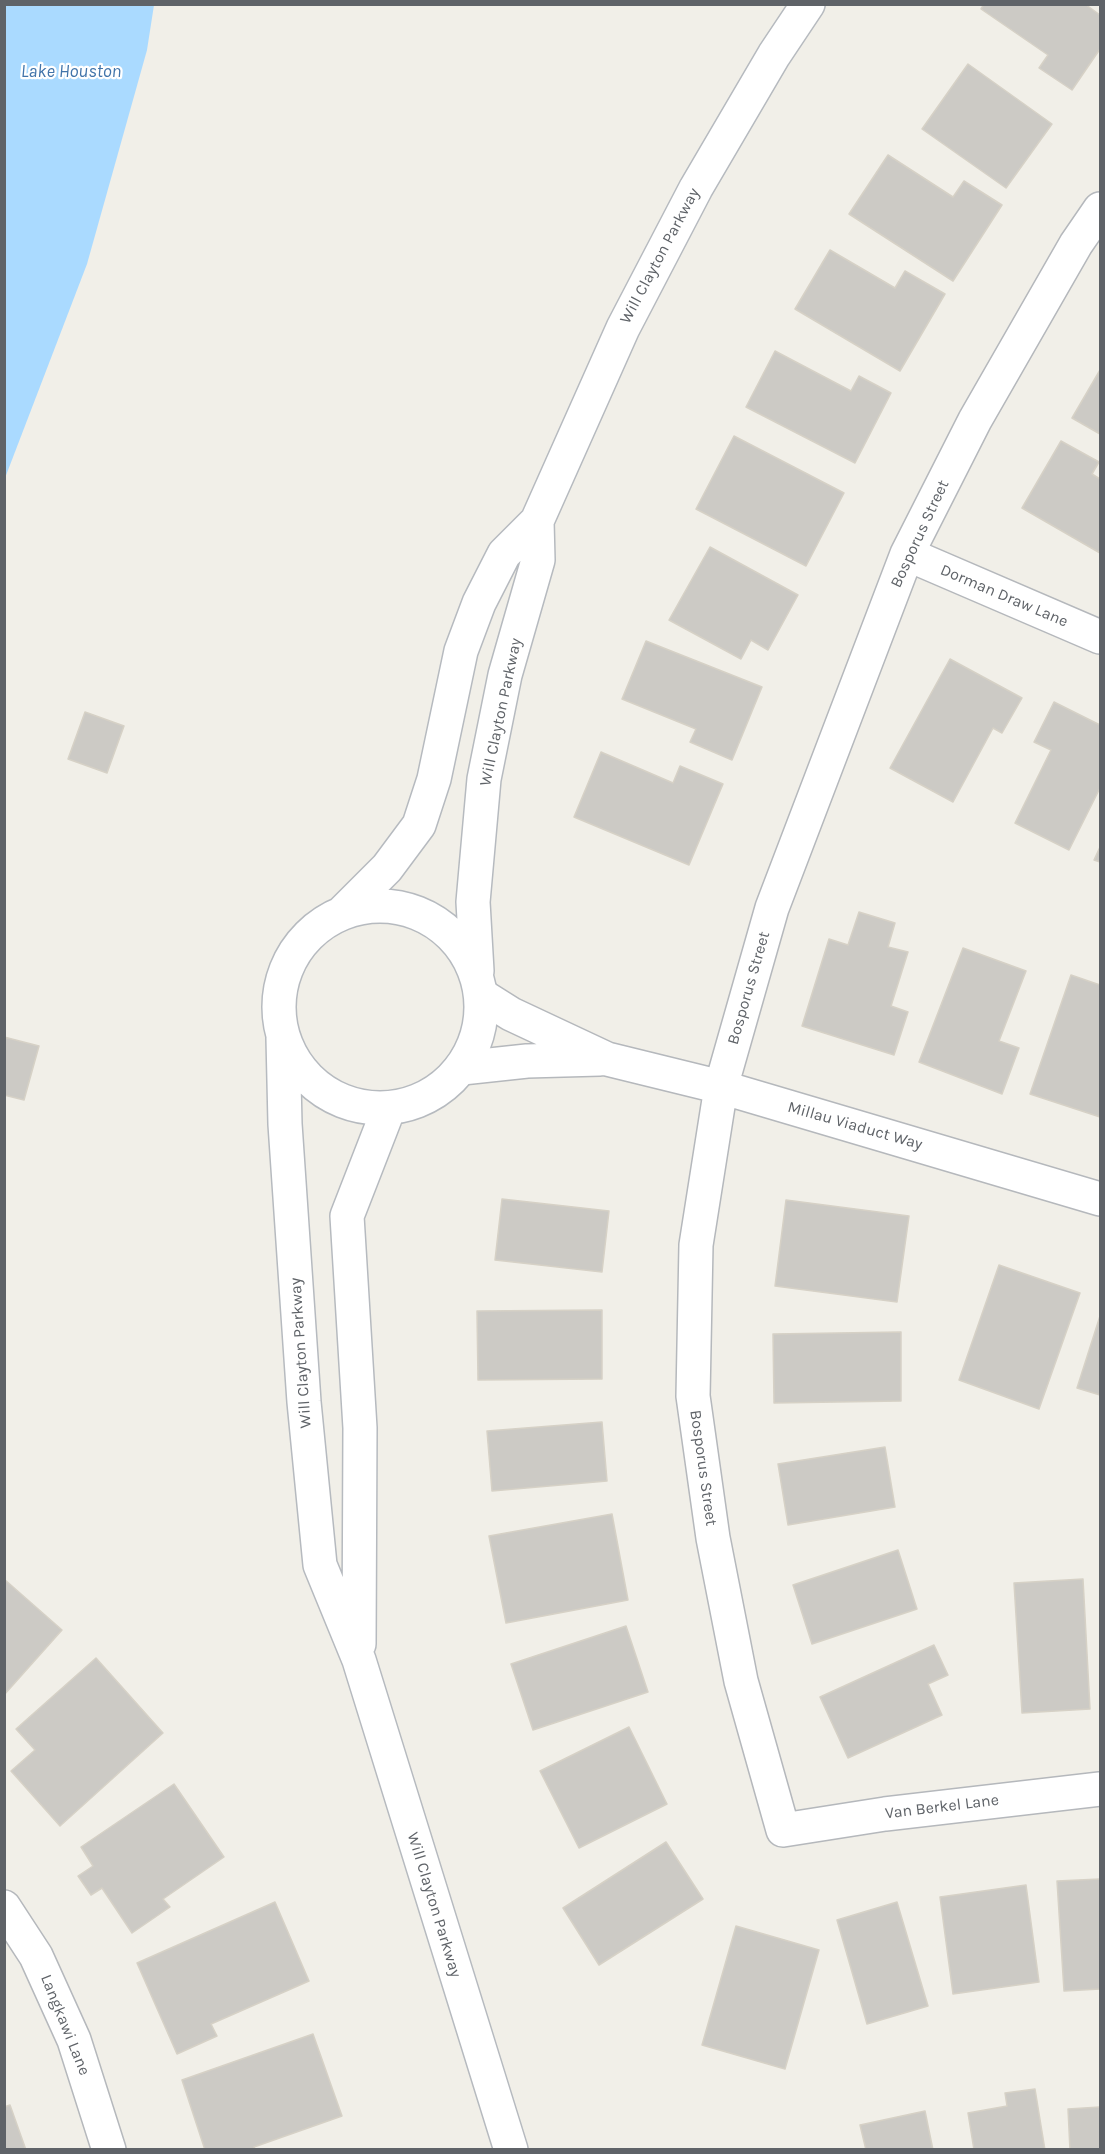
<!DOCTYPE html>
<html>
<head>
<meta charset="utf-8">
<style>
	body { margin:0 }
	#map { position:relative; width:1105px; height:2154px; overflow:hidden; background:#f1efe8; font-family:Karla,sans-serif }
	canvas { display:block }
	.frame { position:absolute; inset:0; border:6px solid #5f6368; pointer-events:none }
</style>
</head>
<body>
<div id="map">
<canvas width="1105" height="2154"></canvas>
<div class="frame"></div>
</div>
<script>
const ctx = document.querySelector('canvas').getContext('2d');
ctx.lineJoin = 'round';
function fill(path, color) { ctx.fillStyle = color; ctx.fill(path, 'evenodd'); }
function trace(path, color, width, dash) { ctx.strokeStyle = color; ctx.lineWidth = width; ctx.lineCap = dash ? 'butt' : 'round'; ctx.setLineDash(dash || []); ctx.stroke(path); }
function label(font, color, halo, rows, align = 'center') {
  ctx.font = font + ' Karla,sans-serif'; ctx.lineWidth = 4.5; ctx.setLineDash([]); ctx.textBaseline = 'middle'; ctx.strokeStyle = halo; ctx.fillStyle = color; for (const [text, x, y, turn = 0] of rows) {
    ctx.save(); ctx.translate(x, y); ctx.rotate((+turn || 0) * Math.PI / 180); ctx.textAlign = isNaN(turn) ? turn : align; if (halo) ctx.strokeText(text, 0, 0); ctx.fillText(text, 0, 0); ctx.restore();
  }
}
const water = new Path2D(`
	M5,4L154,5L147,50L87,264L5,478Z`);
const building = new Path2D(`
	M984,4H1085L1100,15V49L1072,90L1039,68L1048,55L981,9Z
	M968,64L1052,124L1006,188L922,129Z
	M888,155L953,197L964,181L1002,205L953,281L849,214Z
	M830,250L895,288L905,271L945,294L900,371L795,309Z
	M775,351L851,391L859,376L891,393L855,463L746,407Z
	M1100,370V434L1072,418Z
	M734,436L844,493L806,566L696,509Z
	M1061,441L1099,462L1092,474L1100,479V553L1022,508Z
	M710,547L798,595L768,650L751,640L741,659L669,620Z
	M646,641L762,687L732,760L690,742L696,729L622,699Z
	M950,659L1022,698L1002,733L993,728L953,802L890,768Z
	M1054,702L1100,725V788L1069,850L1015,823L1051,750L1034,742Z
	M85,712L124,726L107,773L68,759Z
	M601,752L673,783L680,766L723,784L689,865L574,817Z
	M1100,847V862L1094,860Z
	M859,912L895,923L888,947L908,952L891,1006L908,1012L894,1055L802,1026L829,939L848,945Z
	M963,948L1026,971L999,1041L1019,1048L1002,1094L919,1062Z
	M1071,975L1100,985V1117L1030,1094Z
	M4,1037L39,1046L24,1100L4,1095Z
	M502,1199L609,1211L602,1272L495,1260Z
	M786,1200L909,1216L897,1302L775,1286Z
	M999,1265L1080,1293L1039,1409L959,1380Z
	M602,1310V1379L478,1380L477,1311Z
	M1100,1316V1395L1077,1388Z
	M901,1332V1401L774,1403L773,1334Z
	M602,1422L607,1481L492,1491L487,1431Z
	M885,1447L895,1507L788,1525L778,1464Z
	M612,1514L628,1600L506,1623L489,1536Z
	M898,1550L917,1609L812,1644L793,1585Z
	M4,1579L62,1630L4,1695Z
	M1083,1579L1090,1709L1022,1713L1014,1583Z
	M626,1626L648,1692L533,1730L511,1664Z
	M934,1645L948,1675L928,1684L942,1715L848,1758L820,1697Z
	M96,1658L163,1733L60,1826L11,1771L35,1750L16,1729Z
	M629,1727L667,1804L579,1848L540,1771Z
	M174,1784L224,1857L163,1899L170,1907L132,1933L102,1888L91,1895L78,1876L93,1866L81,1847Z
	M666,1842L703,1899L599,1965L563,1908Z
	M1100,1879V1989L1064,1991L1057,1881Z
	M1026,1885L1039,1982L953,1994L940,1897Z
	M275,1902L309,1981L211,2024L217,2036L177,2054L137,1963Z
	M897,1902L928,2006L867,2024L837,1920Z
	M736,1926L819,1950L785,2069L702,2045Z
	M313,2034L342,2116L254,2147L255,2150H205L182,2080Z
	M1035,2089L1045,2150H974L968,2113L1007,2106L1005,2093Z
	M10,2105L26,2150H4V2107Z
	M1100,2107V2150H1070L1068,2109Z
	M925,2111L933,2150H866L860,2125Z`);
const street = new Path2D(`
	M1100,209L1076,244L975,420L907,554L772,908L721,1087L696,1245L693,1396L713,1538L741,1681L783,1830L885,1814L1100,1789
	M907,554L1100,637
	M484,997L511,1014L607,1059L721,1087L1100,1199
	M462,1068L527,1061L600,1059
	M4,1907L36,1956L74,2040L109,2150`);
const secondary = new Path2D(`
	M279 1007a101 101 0 1 1 202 0a101 101 0 1 1-202 0Z
	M342,913L387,868L419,825L434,779L461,651L479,603L504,554L537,521L623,328L696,188L774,55L808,4
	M477,971L473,902L484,779L505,675L538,560L537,521
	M283,1038L285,1124L304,1402L320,1565L359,1660L511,2150
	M359,1644L360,1428L347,1216L389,1108`);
const streetNames = [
	["Will Clayton Parkway",660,256,-62],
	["Bosporus Street",920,534,-65],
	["Dorman Draw Lane",1004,596,23],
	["Will Clayton Parkway",501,712,-78],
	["Bosporus Street",749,988,-74],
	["Millau Viaduct Way",855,1126,16],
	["Will Clayton Parkway",301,1353,-94],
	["Bosporus Street",703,1468,82],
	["Van Berkel Lane",942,1807,-7],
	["Will Clayton Parkway",434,1905,73],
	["Langkawi Lane",65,2025,68]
];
const waterNames = [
	["Lake Houston",71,72]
];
fill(water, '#aadaff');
fill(building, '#cccac5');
trace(building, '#d6d1c6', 1.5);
trace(street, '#b5b8bc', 36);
trace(secondary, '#b6babf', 36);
trace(street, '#fff', 33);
trace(secondary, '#fff', 33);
label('16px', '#5f6368', '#fff', streetNames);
label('italic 18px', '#4174aa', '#fff', waterNames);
</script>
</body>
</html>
